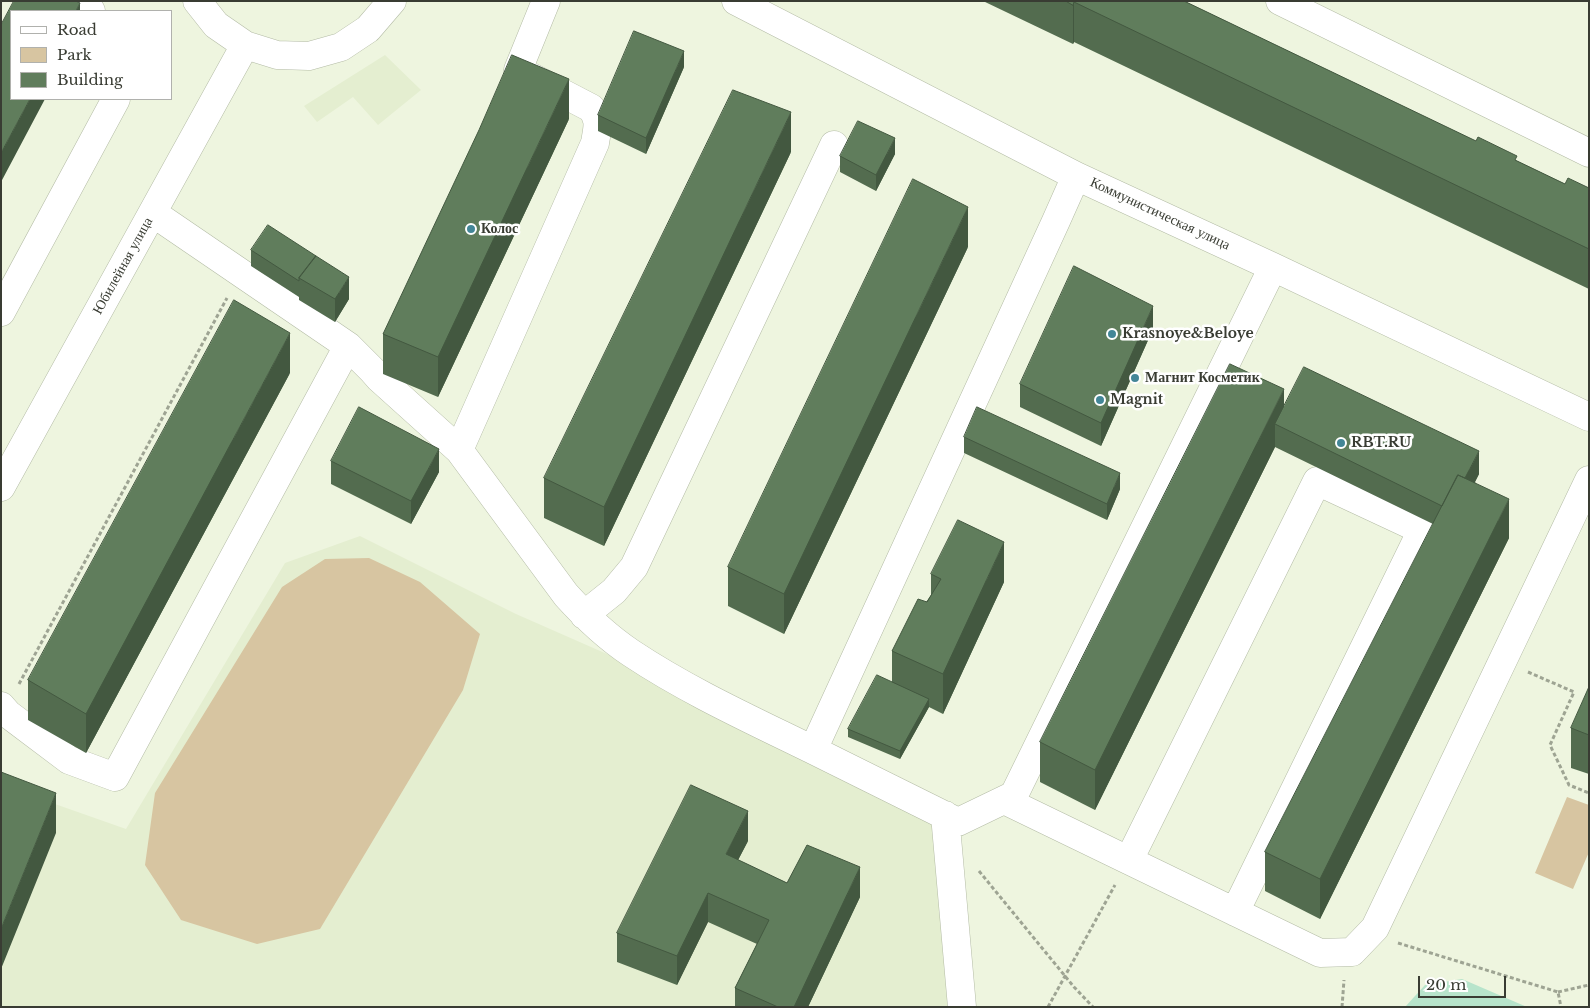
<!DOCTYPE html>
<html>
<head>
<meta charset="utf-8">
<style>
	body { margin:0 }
	#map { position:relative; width:1590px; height:1008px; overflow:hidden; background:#eef5df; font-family:"Libre Baskerville",serif }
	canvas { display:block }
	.frame { position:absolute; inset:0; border:2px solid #393c33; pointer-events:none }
	.legend { position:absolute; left:10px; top:10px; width:162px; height:90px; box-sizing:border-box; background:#fff; border:1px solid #b0b1ad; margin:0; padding:6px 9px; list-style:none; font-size:15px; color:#393c33 }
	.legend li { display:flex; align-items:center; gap:10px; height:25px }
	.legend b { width:25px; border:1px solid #b0b1ad }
	.scale { position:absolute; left:1418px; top:976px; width:88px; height:22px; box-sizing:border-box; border:2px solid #393c33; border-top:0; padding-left:6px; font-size:15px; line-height:18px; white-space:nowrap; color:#393c33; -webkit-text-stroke:4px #fff; paint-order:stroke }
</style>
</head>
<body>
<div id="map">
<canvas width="1590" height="1008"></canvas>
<div class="frame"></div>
<ul class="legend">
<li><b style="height:6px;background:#fff"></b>Road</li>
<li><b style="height:14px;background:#d7c5a1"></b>Park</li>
<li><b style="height:14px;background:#607d5c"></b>Building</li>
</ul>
<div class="scale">20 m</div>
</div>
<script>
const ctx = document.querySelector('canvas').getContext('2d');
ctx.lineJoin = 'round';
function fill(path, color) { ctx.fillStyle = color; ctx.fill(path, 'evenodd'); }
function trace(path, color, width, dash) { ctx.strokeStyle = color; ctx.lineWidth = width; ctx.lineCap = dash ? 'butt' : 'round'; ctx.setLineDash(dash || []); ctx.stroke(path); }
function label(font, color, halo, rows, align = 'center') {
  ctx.font = font + ' "Libre Baskerville",serif'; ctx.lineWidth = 5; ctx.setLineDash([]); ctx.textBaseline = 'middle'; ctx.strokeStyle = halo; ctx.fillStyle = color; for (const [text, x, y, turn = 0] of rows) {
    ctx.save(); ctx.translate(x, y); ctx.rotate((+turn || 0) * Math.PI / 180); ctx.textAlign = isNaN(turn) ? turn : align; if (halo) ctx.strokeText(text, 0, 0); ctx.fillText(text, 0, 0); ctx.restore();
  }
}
const built = new Path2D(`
	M385,55L421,90L378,125L353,97L317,122L304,106Z
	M360,536L516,614L707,698L937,811L954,1007H1V785L126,829L285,563Z`);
const green = new Path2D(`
	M369,558L420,582L480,634L463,690L320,929L257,944L181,920L145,865L155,793L282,587L325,559Z
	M1567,797L1589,805V852L1573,889L1535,873Z`);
const water = new Path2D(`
	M1462,979L1527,1007H1405L1425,985Z`);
const path = new Path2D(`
	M1528,672L1574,692L1550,745L1569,785L1589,793
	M19,684L227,298
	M979,871L1074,987L1093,1007
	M1398,943L1558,992L1561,1007
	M1558,992L1589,985
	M1048,1007L1115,885
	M1342,1007L1344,980`);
const minor = new Path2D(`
	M79,1L91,11
	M197,1L216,25L245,45L277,55L309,56L341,47L368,29L392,1
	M736,1L1076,176L1273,267L1589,417
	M1280,1L1589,153
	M153,213L348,346L372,370L379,378L459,450L566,595C585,616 607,637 631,653C688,691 752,720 813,750L1056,221L1076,176
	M1,312L116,99
	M459,450L595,143C597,129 601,120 591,108L518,70L546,1
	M1,487L245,45
	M584,615L614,591L634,567L834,145
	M1,706L8,714L69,760L115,777L348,346
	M813,750L958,822L1014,795L1273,267
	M1004,800L1320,953L1352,952L1375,928L1589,480
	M945,815L962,1007
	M1129,860L1317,481L1422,530L1235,912`);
const wall = new Path2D(`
	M983,1H1184L1565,184L1589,188V289L1074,42L1073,44Z
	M684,67L646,154L598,131V115Z
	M569,119L438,397L383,374V334Z
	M791,152L604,546L544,518V478Z
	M895,154L876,191L840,172V156Z
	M968,247L784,634L728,606V567Z
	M251,250L349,299L335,322L299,300V296V297L251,266Z
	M1153,329L1101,446L1020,407V384Z
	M290,373L86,753L28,720V680Z
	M1284,406L1479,474L1475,482L1509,538L1320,919L1265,891V852L1433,524L1275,447L1095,810L1040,782V742Z
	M964,437L1120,489L1107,520L964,453Z
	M331,461L439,472L411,524L331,484Z
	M931,574L1004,582L943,714L929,707L900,759L848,737V729L892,682V651L931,595Z
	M1589,687V774L1571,768V728Z
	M748,841L738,860L787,883L860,897L808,1007H735V988L757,944L708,922L677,985L617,962V933Z`);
const shadedWall = new Path2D(`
	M1074,2V42L1073,44V5Z
	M80,3V11H76Z
	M684,51V67L646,154V138Z
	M569,79V119L438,397V357Z
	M30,99H45L1,182V153Z
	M791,112V152L604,546V507Z
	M895,138V154L876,191V175Z
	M968,207V247L784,634V594Z
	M349,277V299L335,322V299Z
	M1153,306V329L1101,446V423Z
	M290,333V373L86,753V714Z
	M1284,389V428L1275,424V447L1095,810V770Z
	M439,449V472L411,524V501Z
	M1479,451V474L1449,532V509Z
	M1120,473V489L1107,520V504Z
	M1509,499V538L1320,919V879Z
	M1004,542V582L943,714V674Z
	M929,699V707L900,759V751Z
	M56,793V833L1,969V929Z
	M748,811V841L726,883V854Z
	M860,867V897L808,1007H794Z
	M708,893V922L677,985V956Z`);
const building = new Path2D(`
	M14,1H76L80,3L76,11H11V99H30L1,153V25Z
	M1066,1H1184L1476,141L1478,137L1517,156L1515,160L1565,184L1568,178L1589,188V249L1074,2L1073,5Z
	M634,31L684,51L646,138L598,115Z
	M512,55L569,79L438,357L383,334L479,130Z
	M733,90L791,112L604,507L544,478Z
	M858,121L895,138L876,175L840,156Z
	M913,179L968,207L784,594L728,567Z
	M268,225L316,256L299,278V281L251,250Z
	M316,256L349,277L335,299L299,278Z
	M1074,266L1153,306L1101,423L1020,384Z
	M234,300L290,333L86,714L28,680Z
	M1230,364L1284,389L1095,770L1040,742Z
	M1304,367L1479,451L1465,478L1458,475L1442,506L1275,424Z
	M359,407L439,449L411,501L331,461Z
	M977,407L1120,473L1107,504L964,437Z
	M1458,475L1509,499L1320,879L1265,852Z
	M958,520L1004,542L943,674L892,651L918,599L927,602L941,579L931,574Z
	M877,675L929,699L900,751L848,729Z
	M1589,687V735L1571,728Z
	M1,772L56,793L1,929Z
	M691,785L748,811L726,854L787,883L807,845L860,867L794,1007H778L735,988L769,920L708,893L677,956L617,933Z`);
const markers = [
	[471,229,5,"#438697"],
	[1112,334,5,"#438697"],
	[1135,378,5,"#438697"],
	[1100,400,5,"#438697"],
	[1341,443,5,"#438697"]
];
const streetNames = [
	["Коммунистическая улица",1160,214,25],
	["Юбилейная улица",123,266,-61]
];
const poiNames = [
	["Колос",481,229],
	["Krasnoye&Beloye",1122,334],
	["Магнит Косметик",1145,378],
	["Magnit",1110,400],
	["RBT.RU",1351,443]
];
fill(built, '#e4eed0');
fill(green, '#d7c5a1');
fill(water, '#b7e4cb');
trace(minor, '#b3bba5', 29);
trace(path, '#9ea493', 3, [4, 2.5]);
trace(minor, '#fff', 28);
fill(wall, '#536c4f');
fill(shadedWall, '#435840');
fill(building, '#607d5c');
trace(building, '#435840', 1);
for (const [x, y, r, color] of markers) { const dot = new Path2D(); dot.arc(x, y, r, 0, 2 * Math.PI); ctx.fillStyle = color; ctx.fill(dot); trace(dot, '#fff', 2); }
label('14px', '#393c33', '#fff', streetNames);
label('bold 14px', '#393c33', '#fff', poiNames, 'left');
</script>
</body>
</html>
